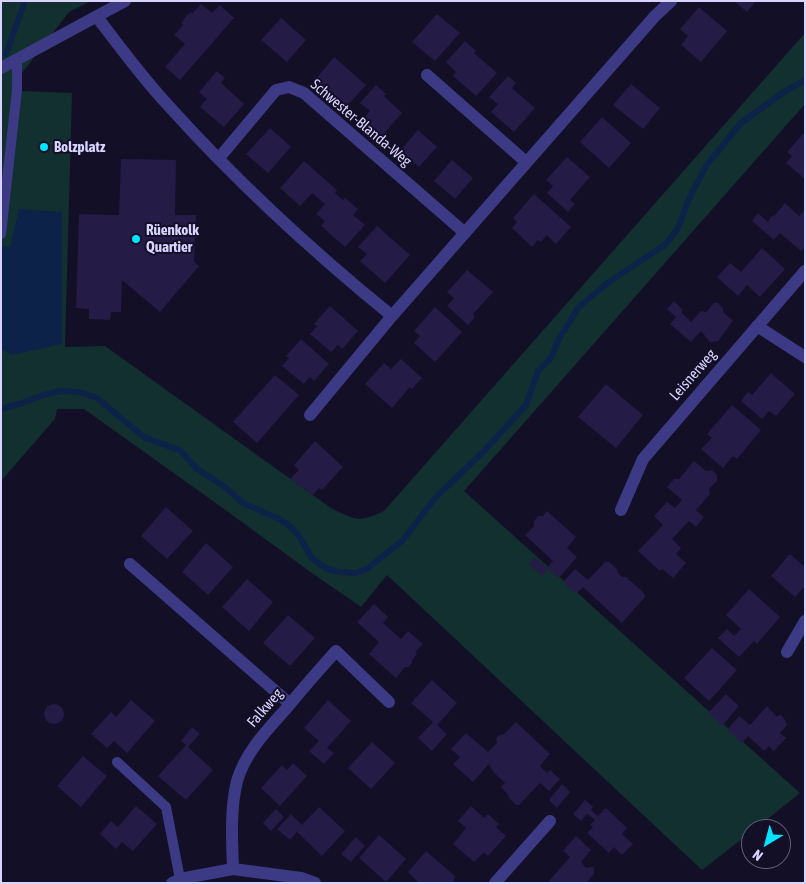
<!DOCTYPE html>
<html>
<head>
<meta charset="utf-8">
<style>
	body { margin:0 }
	#map { position:relative; width:806px; height:884px; overflow:hidden; background:#130f26; font-family:"Asap Condensed",sans-serif }
	canvas { display:block }
	.frame { position:absolute; inset:0; border:2px solid #d9d4ff; pointer-events:none }
	.north { position:absolute; left:741px; top:819px; width:50px; height:50px; box-sizing:border-box; background:#130f26; border:1px solid #625e7d; border-radius:50%; rotate:217deg; font-size:14px; font-weight:700; line-height:20px; text-align:center; color:#d9d4ff }
	.north::after { content:''; display:block; margin:auto; width:18px; height:22px; background:#00e5ff; clip-path:polygon(50% 0,100% 100%,50% 72%,0 100%) }
</style>
</head>
<body>
<div id="map">
<canvas width="806" height="884"></canvas>
<div class="frame"></div>
<div class="north">N</div>
</div>
<script>
const ctx = document.querySelector('canvas').getContext('2d');
ctx.lineJoin = 'round';
function fill(path, color) { ctx.fillStyle = color; ctx.fill(path, 'evenodd'); }
function trace(path, color, width, dash) { ctx.strokeStyle = color; ctx.lineWidth = width; ctx.lineCap = dash ? 'butt' : 'round'; ctx.setLineDash(dash || []); ctx.stroke(path); }
function label(font, color, halo, rows, align = 'center') {
  ctx.font = font + ' "Asap Condensed",sans-serif'; ctx.lineWidth = 4; ctx.setLineDash([]); ctx.textBaseline = 'middle'; ctx.strokeStyle = halo; ctx.fillStyle = color; for (const [text, x, y, turn = 0] of rows) {
    ctx.save(); ctx.translate(x, y); ctx.rotate((+turn || 0) * Math.PI / 180); ctx.textAlign = isNaN(turn) ? turn : align; if (halo) ctx.strokeText(text, 0, 0); ctx.fillText(text, 0, 0); ctx.restore();
  }
}
const green = new Path2D(`
	M1,1H91L69,12L22,73L21,91L72,93L65,347L105,346L331,508C355,520 359,523 384,511L805,33V104L464,491L800,793L755,829H751V832L702,870L387,575L361,607L309,571L224,509L84,409H57L55,419L1,481Z`);
const water = new Path2D(`
	M19,209L62,212V344L12,355L1,349V246L10,247Z`);
const stream = new Path2D(`
	M6,54L25,1
	M1,409L19,404L43,395L61,391L80,392L97,398L144,437L181,451L196,468L225,487L243,503L279,519L291,527L299,536L312,558L325,568L339,572L355,573L367,569L403,540L435,498L483,452L526,405L538,371L551,358L559,339L578,308L606,284L666,244L678,228L689,199L706,166L741,123L784,92L805,80`);
const building = new Path2D(`
	M734,1H756L747,12Z
	M201,4L212,13L220,5L234,18L180,80L165,67L185,44L174,35L183,25L181,23L187,15L191,12L192,14Z
	M699,7L727,31L701,62L681,45L688,36L680,29Z
	M437,14L460,33L435,61L412,42Z
	M281,18L306,40L287,62L261,40Z
	M465,41L476,51L474,53L497,73L476,96L453,76L456,72L446,62Z
	M334,57L366,85L346,107L315,80Z
	M217,71L225,78L221,83L244,104L224,127L200,107L207,99L199,92Z
	M508,76L516,83L512,88L535,108L514,132L491,112L498,104L489,97Z
	M631,84L660,108L643,129L613,105Z
	M376,85L386,94L384,96L402,113L380,138L360,122L370,111L360,103Z
	M602,117L631,143L609,168L580,142Z
	M270,128L291,147L268,173L246,154Z
	M418,130L437,147L419,167L400,151Z
	M803,134L805,135V179L786,163L792,156L787,152Z
	M567,157L590,177L570,200L575,204L568,212L547,193L553,186L546,180Z
	M121,159L176,160L175,215H196L194,262L199,266L160,312L122,280L121,312H111L110,320L89,319V309L76,308L79,214L119,215Z
	M452,160L473,178L455,199L434,181Z
	M304,161L337,190L335,193L343,200L345,198L358,209L353,215L365,225L345,247L321,226L325,221L316,214L325,204L312,193L300,206L280,188Z
	M534,194L571,227L556,244L547,235L541,242L538,240L532,247L512,228L517,222L513,218Z
	M785,203L799,216L805,209V247L801,251L780,233L774,240L752,221L758,213L768,222L771,217L775,215Z
	M377,226L410,255L385,283L360,261L367,254L358,247Z
	M762,248L785,269L760,297L747,285L738,296L717,277L730,263L741,272Z
	M467,270L493,292L473,314L475,317L468,325L447,306L454,298L447,292Z
	M674,301L683,310L681,312L691,322L701,311L706,312L714,303H718L723,308V312L733,321L718,341L710,342L701,331L691,342L670,324L676,317L667,309Z
	M330,306L358,331L342,349L338,345L331,352L310,334L317,326L314,324Z
	M435,307L462,332L435,362L414,343L420,336L414,331Z
	M301,339L329,364L314,381L310,377L304,384L282,366L289,358L286,356Z
	M401,359L422,378L412,389L410,387L392,408L365,384L384,363L391,369Z
	M771,373L795,394L776,416L769,411L762,419L741,401L748,392L752,395Z
	M275,375L299,395L257,443L233,422Z
	M606,384L643,415L616,448L578,417Z
	M732,405L761,430L737,459L733,456L723,468L701,449L712,438L707,434Z
	M315,441L343,467L322,490L319,488L313,495L290,479L299,470L294,465Z
	M694,461L706,471L712,470L717,475V481L709,489L710,494L696,510L704,517L696,527L689,521L672,539L681,548L676,554L686,563L673,578L662,569L660,571L638,551L663,525L654,516L667,502L675,508L682,500L667,487L674,479H679Z
	M166,507L193,531L167,559L141,536Z
	M547,511L576,537L567,548L577,557L559,578L548,569L542,576L529,564L535,557L547,568L553,561L525,535L534,526V521L538,516H543Z
	M206,543L233,567L208,595L182,572Z
	M790,554L805,567V586L795,597L771,576Z
	M605,562H609L617,569L618,573L622,577H626L644,593L645,597L622,623L583,587L576,594L563,582L575,569L588,580Z
	M247,579L273,602L249,631L222,607Z
	M749,589L780,617L757,644L754,641L739,657L718,638L727,629L734,636L741,629L726,615Z
	M374,604L388,617L383,623L401,639L408,631L423,644L415,652L417,654L412,660V663L409,667H405L396,678L369,654L379,642L357,622Z
	M288,615L315,638L290,666L263,643Z
	M712,648L737,670L709,701L684,678Z
	M432,680L457,703L437,725L447,734L432,751L418,738L433,722L411,703Z
	M726,694L739,706L722,726L708,713Z
	M131,700L155,721L127,753L114,741L107,748L91,734L111,712L116,717Z
	M328,700L351,721L327,748L334,753L324,764L309,751L319,741L304,728Z
	M44 714a10 10 0 1 1 20 0a10 10 0 1 1-20 0Z
	M767,706L776,716L781,715L785,720L787,725L780,733L786,738L774,751L769,746L764,751L748,736L742,743L727,730L739,716L750,725Z
	M516,722L550,754L540,766L547,773L550,770L560,779L549,791L540,783L519,805H516L508,797L509,796L501,787L505,783L494,773L489,764L473,782L453,764L460,757L451,749L466,733L488,752L497,743L496,738L500,735L504,734Z
	M192,727L200,734L188,747L213,770L186,800L158,776L186,745L181,741Z
	M372,742L395,763L371,789L348,768Z
	M83,756L107,776L81,807L57,786Z
	M293,763L307,776L280,806L261,788L282,765L287,770Z
	M562,784L570,792L557,808L549,800Z
	M585,800L593,807L591,810L598,816L606,808L627,828L622,834L633,844L622,855L614,847L609,853L587,833L593,827L590,825L595,820L587,814L581,821L573,814Z
	M136,806L157,824L133,851L122,842L116,849L100,834L111,821L118,827Z
	M471,806L484,818L488,814L499,824L496,827L506,836L488,856L484,852L474,862L453,844L466,828L458,821Z
	M319,807L345,831L322,856L297,832L290,840L277,829L291,814L302,825Z
	M276,809L284,817L271,831L263,823Z
	M379,835L406,859L386,882L359,858Z
	M576,836L591,850L581,862L586,868L594,867V874L586,883H551L549,881L570,857L563,851Z
	M356,837L365,846L351,862L341,854Z
	M426,851L455,876L453,883H419L408,872Z`);
const service = new Path2D(`
	M1,234L17,90V59
	M117,762L166,807L180,879`);
const minor = new Path2D(`
	M97,17C119,46 141,76 166,103C235,180 312,251 392,316L655,16L671,1
	M1,68L125,1
	M427,75L526,162
	M219,158L276,90L289,87L304,93L465,233
	M757,326L805,357
	M310,415L392,316
	M621,510L643,459L805,271
	M130,564L290,704
	M787,652L805,621
	M233,869C232,840 230,810 237,781C245,753 267,730 286,709C302,689 319,670 336,651L389,702
	M172,883L180,879L233,869L301,878L315,883
	M495,883L550,821`);
const markers = [
	[44,147,5,"#00e5ff"],
	[136,239,5,"#00e5ff"]
];
const streetNames = [
	["Schwester-Blanda-Weg",361,123,40],
	["Leisnerweg",693,375,-49],
	["Falkweg",265,708,-49]
];
const poiNames = [
	["Bolzplatz",54,147],
	["Rüenkolk",146,230],
	["Quartier",146,247]
];
fill(green, '#12302f');
fill(water, '#0c2248');
trace(stream, '#0c2248', 6);
fill(building, '#241b47');
trace(service, '#3d3a85', 10);
trace(minor, '#3d3a85', 12);
for (const [x, y, r, color] of markers) { const dot = new Path2D(); dot.arc(x, y, r, 0, 2 * Math.PI); ctx.fillStyle = color; ctx.fill(dot); trace(dot, '#130f26', 2); }
label('15px', '#d9d4ff', '#130f26', streetNames);
label('bold 15px', '#d9d4ff', '#130f26', poiNames, 'left');
</script>
</body>
</html>
